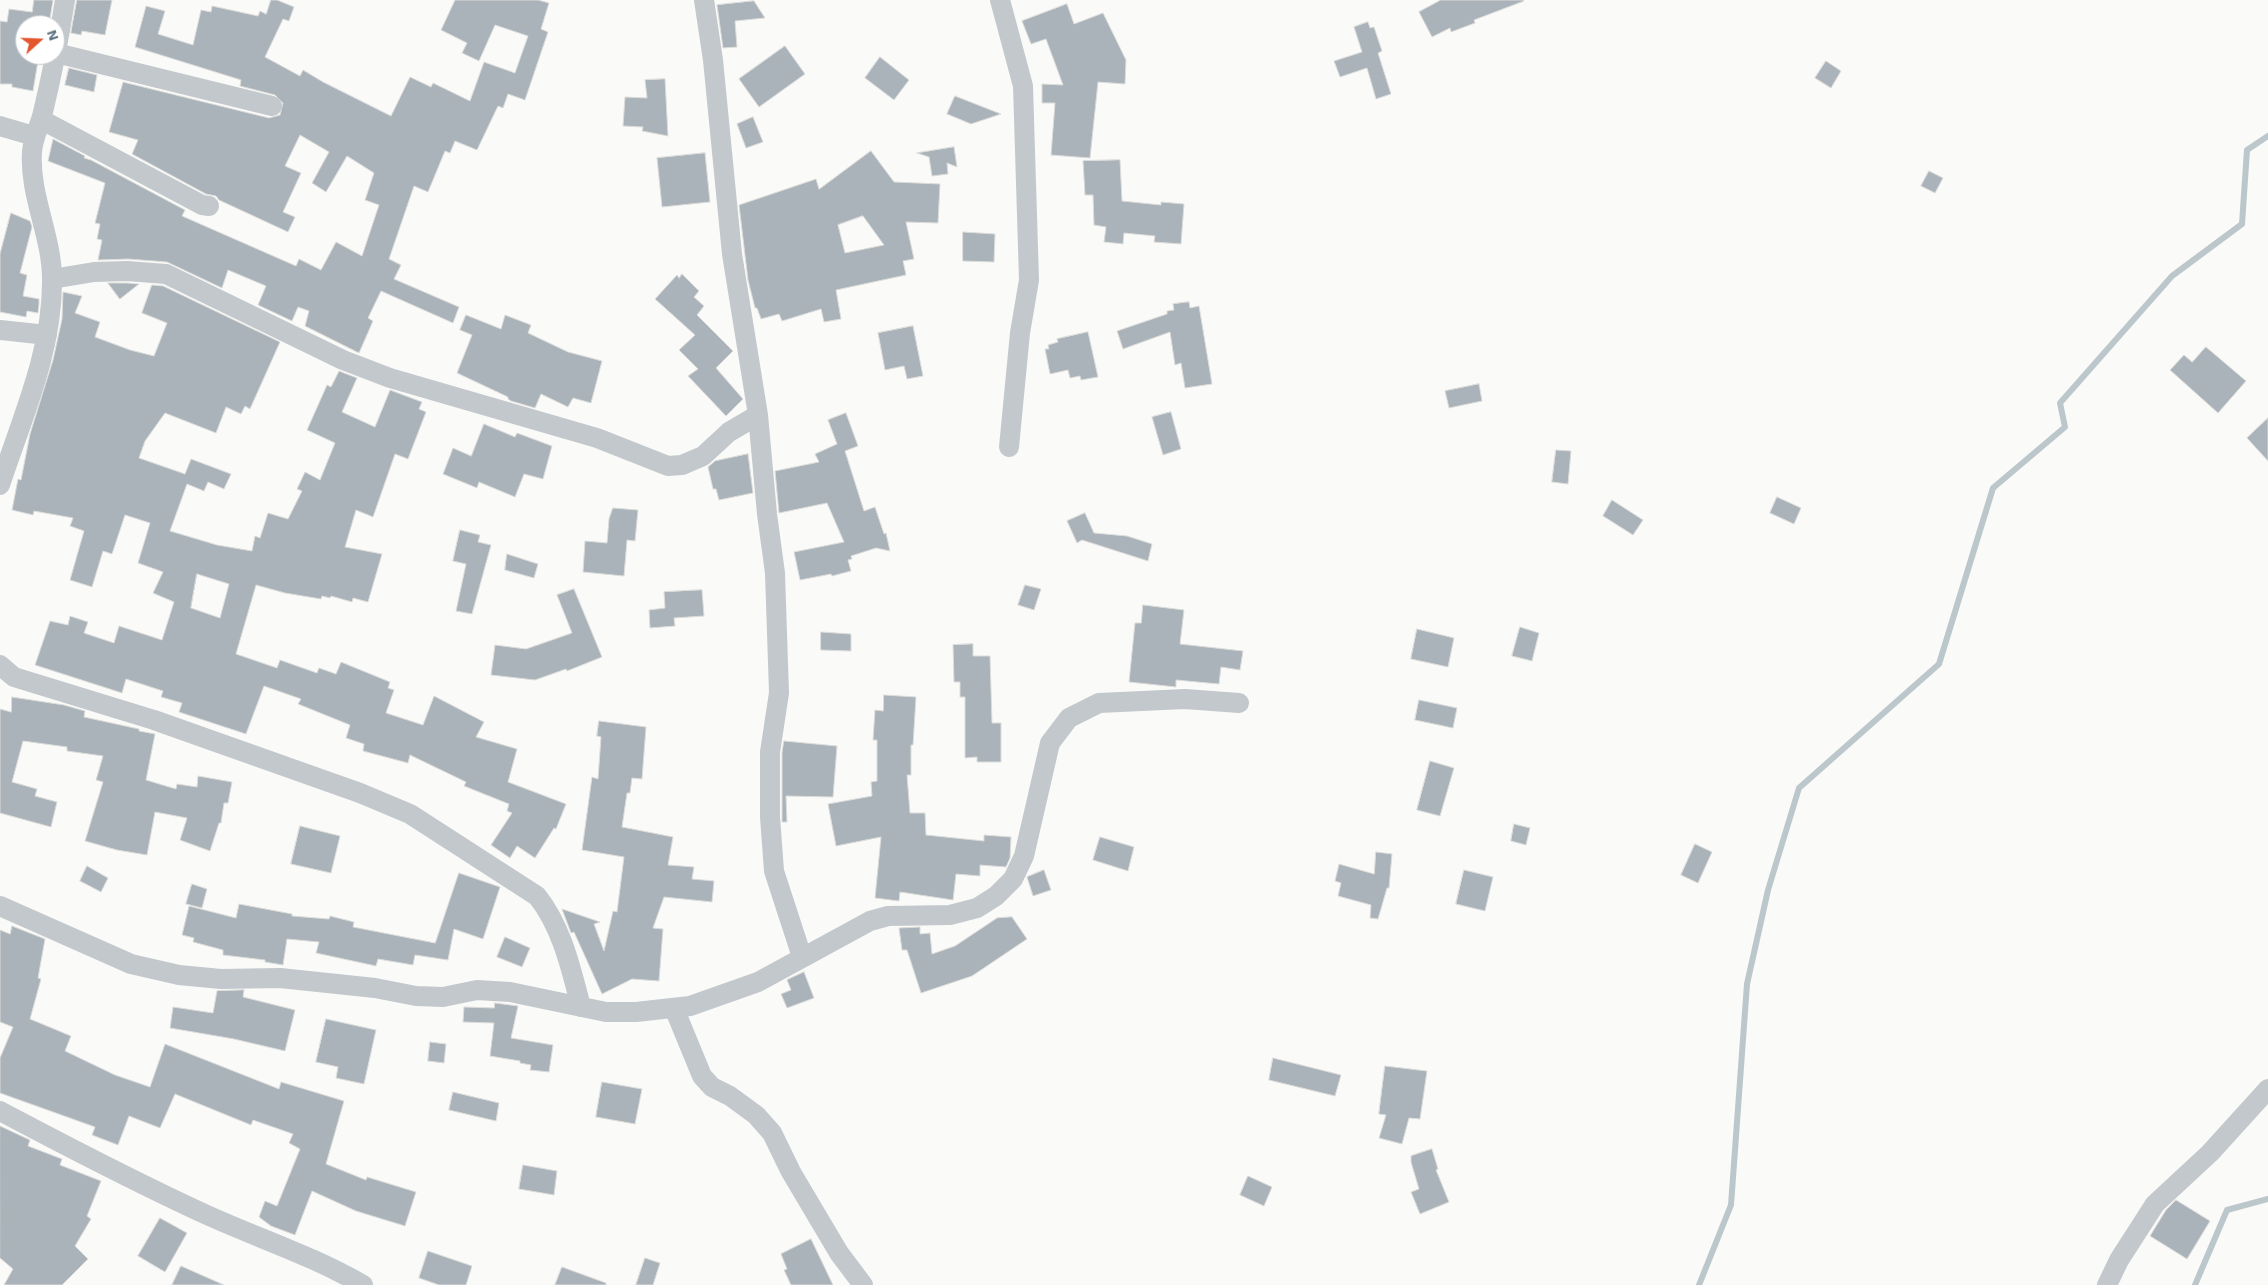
<!DOCTYPE html>
<html>
<head>
<meta charset="utf-8">
<style>
	body { margin:0 }
	#map { position:relative; width:2268px; height:1285px; overflow:hidden; background:#fafaf8; font-family:"Work Sans",sans-serif }
	canvas { display:block }
	.north { position:absolute; left:15px; top:15px; width:50px; height:50px; box-sizing:border-box; background:#fff; border:1px solid #c1c8cd; border-radius:50%; rotate:70deg; font-size:14px; font-weight:700; line-height:20px; text-align:center; color:#657683 }
	.north::after { content:''; display:block; margin:auto; width:18px; height:22px; background:#e4572e; clip-path:polygon(50% 0,100% 100%,50% 72%,0 100%) }
</style>
</head>
<body>
<div id="map">
<canvas width="2268" height="1285"></canvas>
<div class="north">N</div>
</div>
<script>
const ctx = document.querySelector('canvas').getContext('2d');
ctx.lineJoin = 'round';
function trace(path, color, width, dash) { ctx.strokeStyle = color; ctx.lineWidth = width; ctx.lineCap = dash ? 'butt' : 'round'; ctx.setLineDash(dash || []); ctx.stroke(path); }
function fill(path, color) { ctx.fillStyle = color; ctx.fill(path, 'evenodd'); }
const stream = new Path2D(`
	M1699,1285L1731,1205L1747,984L1768,890L1799,788L1939,664L1993,488L2065,427L2060,403L2172,276L2242,224L2247,150L2268,136
	M2195,1285L2227,1210L2268,1199`);
const building = new Path2D(`
	M34,0H53L49,25H25V55H39L33,91L12,87V84H0V21L7,22L9,9L32,12Z
	M77,0H112L105,35L82,31L81,35L71,33Z
	M271,0H277L294,7L289,21L283,19L265,57L300,76L303,70L323,82L391,116L410,77L431,87L433,83L470,101L484,62L515,73L528,36L495,25L479,61L462,53L467,43L441,30L455,0H538L549,3L541,29L548,32L525,100L508,94L503,108L498,106L477,150L455,141L450,153L445,151L428,192L414,186L389,259L401,265L394,279L459,307L453,323L381,291L368,318L373,321L359,353L305,326L309,311L298,307L292,321L258,305L266,286L228,270L222,288L167,262L128,259L98,260L102,240L97,239L100,224L95,223L105,183L48,161L53,139L85,156L84,158L91,160L185,210L182,216L296,266L299,259L321,270L336,242L362,256L379,205L365,200L374,173L347,156L326,192L312,183L329,152L300,135L285,166L301,173L283,212L295,217L288,232L219,200L216,196L206,194L132,154L138,140L109,132L123,82L269,118L280,115L283,103L275,95L240,86L241,80L135,47L146,6L165,11L158,34L193,45L201,10L211,12L212,6L258,16L260,11L266,14Z
	M1441,0H1523L1524,1L1474,20L1475,23L1451,32L1450,28L1432,37L1419,12Z
	M754,1L765,18L735,21L737,47L723,48L717,5Z
	M1067,4L1074,24L1103,13L1126,60L1125,84L1098,82L1090,158L1051,155L1055,103H1042V84L1063,85L1046,39L1031,44L1022,21Z
	M1368,22L1370,28L1374,27L1382,51L1378,53L1391,94L1376,99L1367,68L1340,77L1334,61L1362,52L1354,27Z
	M785,46L805,74L759,107L739,79Z
	M880,57L909,80L894,100L865,78Z
	M1826,61L1841,71L1831,88L1815,78Z
	M69,68L97,75L94,92L65,85Z
	M665,79L668,136L642,131L643,127L623,126L625,97L647,98L645,80Z
	M955,96L1001,114L971,124L947,114Z
	M753,117L763,142L746,148L737,124Z
	M954,147L957,167L947,163L948,174L932,176L929,157L917,153Z
	M871,151L894,182L940,184L938,223L906,222L914,259L903,261L906,275L836,290L841,319L824,322L821,309L782,321L779,314L761,319L757,308H755L748,280L739,205L816,179L819,189ZM863,216L884,245L845,253L838,225Z
	M705,153L710,202L662,207L657,158Z
	M1120,160L1122,201L1161,205V202L1184,204L1181,244L1154,242L1155,236L1124,233L1123,244L1104,242L1106,227L1094,225L1093,195H1085L1083,161Z
	M1929,171L1943,178L1935,193L1921,186Z
	M11,213L30,221L32,227L20,273L27,275L23,296L39,299V304L38,313L27,311L26,317L0,312V254Z
	M963,232L995,234L994,262L963,261Z
	M682,274L699,291L694,297L704,306L697,315L733,351L716,368L743,399L726,416L688,376L698,369L679,350L695,335L655,299L677,275L679,278Z
	M108,283H127L139,284L120,299Z
	M152,285L163,286L280,342L250,409L245,406L241,414L226,407L216,433L165,413L145,441L139,458L185,474L191,459L231,474L224,489L208,482L204,491L187,484L170,531L217,545L252,551L255,536L260,538L268,513L288,519L302,491L297,489L305,472L320,480L335,443L307,430L327,385L331,387L339,371L357,378L342,412L375,427L390,390L422,402L419,409L426,412L408,459L395,454L373,517L356,510L345,547L382,554L368,602L353,598L352,602L331,596L330,598L322,596L321,599L285,593L256,585L236,654L277,668L280,660L317,673L319,668L336,674L341,662L390,682L388,688L394,690L386,713L423,725L434,696L484,722L476,737L517,749L508,782L566,804L556,829L554,828L535,858L517,846L510,858L491,845L512,813L507,811L509,804L464,786L466,782L410,755L408,763L363,751L364,744L346,738L350,725L298,704L301,699L264,686L246,734L179,712L182,703L161,697L163,691L126,679L122,693L35,665L50,621L68,625L70,616L88,622L84,633L114,643L119,626L162,640L174,602L153,593L163,572L138,563L150,523L125,515L112,554L103,551L92,587L70,580L84,531L70,526L73,518L34,511L33,515L12,510L18,479L21,480L30,434L53,360L62,319L63,292L82,296L75,313L100,322L95,337L130,350L154,356L167,323L142,313ZM197,574L229,584L220,618L191,608Z
	M1189,302L1190,308L1199,306L1212,384L1185,388L1181,363L1175,365L1170,332L1123,349L1117,331L1167,314V311L1174,310L1173,304Z
	M466,315L501,329L505,315L531,325L528,333L568,352L602,361L591,403L573,398L568,407L541,394L535,408L511,401L508,399V397L457,373L472,335L460,330Z
	M913,326L923,376L907,379L904,366L885,370L878,333Z
	M1088,332L1098,377L1081,380L1080,376L1070,378L1068,370L1050,374L1045,349H1049L1048,345L1058,342L1057,339Z
	M2206,347L2246,381L2218,413L2170,370L2184,355L2192,362Z
	M1479,384L1482,401L1449,408L1445,391Z
	M1171,412L1181,449L1163,455L1152,417Z
	M846,413L858,446L845,451L864,511L875,507L884,534L886,533L890,551L876,548L851,556L852,559L848,560L851,571L832,576L831,574L800,580L794,552L844,542L827,503L779,513L775,471L819,462L815,454L837,444L828,420Z
	M2268,418V461L2247,438Z
	M484,424L515,437L517,433L552,446L543,479L524,474L515,497L479,482L477,488L443,474L453,448L471,456Z
	M1556,450L1571,451L1568,484L1552,482Z
	M748,454L753,493L719,500L716,489H713L708,467L715,461Z
	M1777,497L1801,508L1794,524L1770,513Z
	M1612,500L1643,520L1633,535L1603,516Z
	M613,508L638,510L635,541L627,540L624,576L583,572L585,541L607,543L609,519Z
	M1085,513L1094,533L1127,536L1152,544L1148,561L1082,540L1077,543L1067,521Z
	M460,530L480,535L478,542L491,545L472,614L456,611L466,564L453,561Z
	M507,554L538,564L534,578L505,570Z
	M1025,585L1041,589L1034,610L1018,605Z
	M574,589L602,657L567,671L566,669L535,680L491,675L495,645L526,649L572,633L557,595Z
	M702,590L704,616L674,618L675,626L650,628L649,610L665,608L664,592Z
	M1143,605L1184,610L1180,644L1243,651L1240,670L1221,667L1219,684L1176,680V687L1129,682L1135,623H1141Z
	M1520,627L1539,633L1532,661L1512,656Z
	M1417,629L1454,638L1448,667L1411,659Z
	M821,632L851,634V651L821,650Z
	M973,644V656H990L992,723H1001V762H977V757L965,758V697H960V682H954L953,645Z
	M884,695L916,697L913,745H911V775H907L910,813H925L926,835L984,841V835L1011,837L1010,858L1006,867L980,865V876L956,874L953,900L900,892L899,901L875,898L881,837L836,846L828,804L872,796L871,782L877,781V740H873L875,710L883,711Z
	M12,697L64,705L85,711L84,717L139,729V731L155,734L146,780L176,789L177,784L197,787L198,776L232,782L228,803H224L221,823H219L210,851L180,840L187,818L155,812L147,855L117,850L85,841L103,782L96,780L103,756L67,751V747L23,741L12,782L37,789L35,796L57,802L51,827L0,813V709L11,712Z
	M1419,700L1457,708L1453,728L1415,720Z
	M599,721L646,727L642,779L632,778L630,793H627L622,827L673,837L668,865L694,867L692,879L714,881L712,902L664,897L653,928L663,929L659,981L632,979L602,994L574,932L571,933L562,909L600,922L594,924L604,951L613,911L617,912L624,857L582,850L592,777L598,779L601,737L597,736Z
	M784,741L837,746L833,797L786,796L787,822H782V753Z
	M1430,761L1454,768L1440,816L1417,810Z
	M1514,824L1530,828L1526,845L1511,841Z
	M300,826L340,836L331,873L291,864Z
	M1100,837L1134,847L1128,871L1093,860Z
	M1695,844L1712,852L1698,883L1681,875Z
	M1376,852L1392,854L1389,888H1387L1378,919L1370,918L1371,905L1338,896L1341,883L1335,881L1339,864L1374,874Z
	M87,866L108,878L101,892L80,881Z
	M1044,870L1051,890L1033,896L1027,877Z
	M1464,870L1493,877L1485,911L1456,904Z
	M459,873L500,887L483,939L454,929L448,960L415,955L413,965L378,959L376,966L316,953L319,942L287,939L283,965L265,962V960L223,955V950L193,942L194,938L182,935L189,906L236,918L239,904L292,914V916L329,919L330,916L354,922L353,927L435,943Z
	M192,884L207,889L202,908L186,904Z
	M1012,917L1027,939L972,976L921,993L907,950H902L899,928L920,927V934L930,933L932,954L955,946L997,918Z
	M12,926L45,939L38,978L41,979L30,1019L71,1036L65,1051L115,1075L150,1087L165,1044L279,1089L281,1082L344,1101L326,1164L366,1180L367,1177L416,1192L405,1226L356,1211L312,1191L295,1235L271,1226L259,1217L265,1201L277,1206L300,1149L289,1143L293,1134L253,1120L251,1125L175,1094L160,1128L129,1116L118,1145L92,1135L95,1127L0,1093V1058L13,1027L0,1022V930L10,934Z
	M505,937L530,948L522,967L497,957Z
	M804,972L814,998L787,1008L781,994L791,990L787,980Z
	M244,990L243,997L295,1010L285,1051L234,1039L170,1028L173,1007L213,1013L217,991Z
	M495,1003L518,1006L511,1038L553,1045L549,1072L530,1070L531,1065L520,1063V1061L490,1056L494,1023L463,1022L464,1007L494,1008Z
	M326,1019L376,1030L364,1084L336,1078L338,1067L316,1062Z
	M430,1042L446,1044L444,1063L428,1061Z
	M1273,1058L1341,1075L1335,1096L1269,1080Z
	M1385,1066L1427,1071L1420,1119L1409,1118L1402,1144L1379,1138L1386,1115L1379,1114Z
	M602,1082L642,1089L635,1124L596,1117Z
	M453,1092L499,1103L496,1121L449,1110Z
	M0,1126L30,1140L28,1146L62,1159L60,1165L101,1181L87,1216L91,1219L75,1246L88,1259L62,1285H4L13,1269L0,1258Z
	M1432,1149L1438,1169L1436,1170L1449,1202L1420,1214L1411,1192L1419,1189L1411,1162V1156Z
	M523,1165L557,1171L554,1195L519,1189Z
	M1248,1176L1272,1187L1264,1206L1240,1195Z
	M2176,1200L2210,1221L2187,1259L2150,1236L2166,1210Z
	M160,1218L187,1233L165,1272L138,1256Z
	M811,1239L833,1285H791L784,1270L787,1269L781,1254Z
	M428,1251L472,1266L466,1285H439L419,1278Z
	M645,1258L660,1263L653,1285H636Z
	M181,1266L224,1285H172Z
	M562,1267L606,1283V1285H555Z`);
const minor = new Path2D(`
	M704,0L713,60L732,254L758,415L767,514L775,573L779,693L770,752V817L774,871L802,957
	M1000,0L1023,86L1029,280L1020,333L1009,447
	M56,53L272,106
	M42,120L202,205L209,206
	M0,126L34,136
	M52,279L94,272L127,271L166,274L343,360L390,378L597,438L668,466L682,465L703,456L729,432L758,415
	M0,330L47,335
	M0,485C22,418 53,350 52,279C52,236 29,195 32,152C33,137 40,126 43,112C52,75 59,38 65,0
	M0,665L14,677L154,720L360,793L410,814L537,896C562,927 571,969 581,1007
	M0,906L131,964L179,975L221,979L280,978L375,988L416,996L443,997L477,990L510,992L606,1012H636L690,1006L758,982L870,921L888,916L950,915L977,908L996,896L1013,879L1024,856L1050,743L1069,718L1099,703L1185,699L1239,703
	M674,1008L702,1076L712,1087L730,1096L756,1115L772,1133L791,1172L839,1253L863,1285
	M0,1111C68,1147 137,1183 207,1215C260,1239 313,1256 363,1285
	M2107,1285L2119,1260L2155,1204L2210,1153L2268,1089`);
trace(stream, '#bbc7cb', 6);
fill(building, '#aab3b9');
trace(building, '#dcdcda', 1);
trace(minor, '#c3c8cc', 20);
</script>
</body>
</html>
